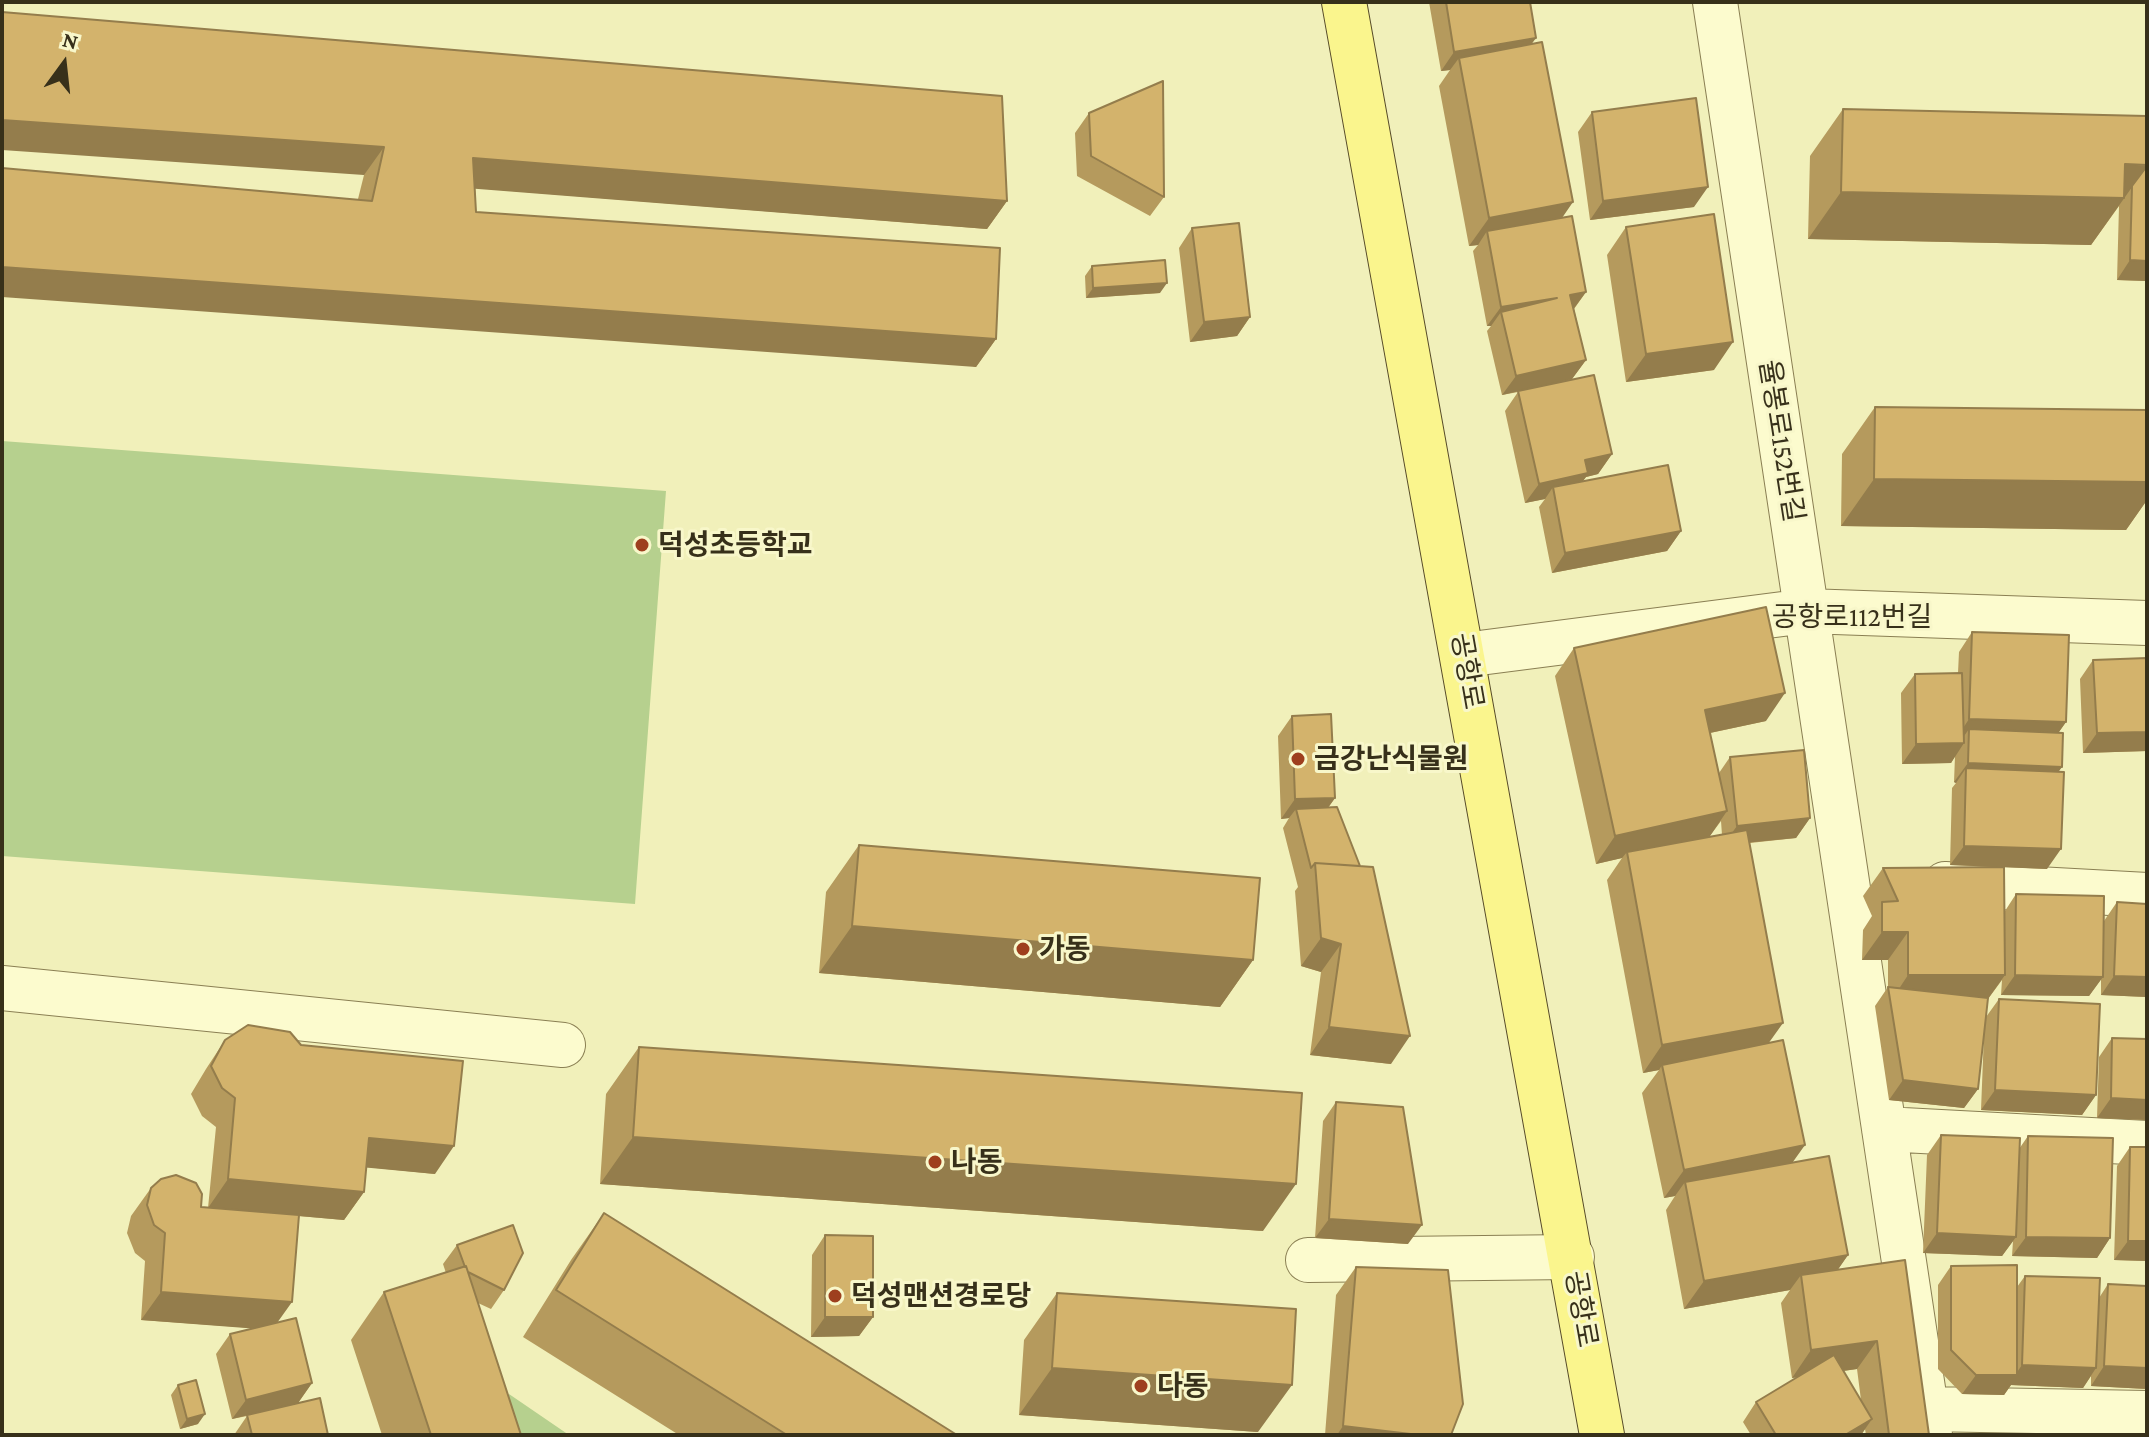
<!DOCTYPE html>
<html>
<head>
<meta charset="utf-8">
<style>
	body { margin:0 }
	#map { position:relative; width:2149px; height:1437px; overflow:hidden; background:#f1f0ba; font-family:"Crimson Pro",serif }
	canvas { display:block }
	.frame { position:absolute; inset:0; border:4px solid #37301a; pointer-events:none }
	.north { position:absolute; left:24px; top:24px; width:80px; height:80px; -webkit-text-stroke:6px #f8f7ca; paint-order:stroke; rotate:15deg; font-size:22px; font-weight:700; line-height:32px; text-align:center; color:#37301a }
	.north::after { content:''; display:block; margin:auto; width:28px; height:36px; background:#37301a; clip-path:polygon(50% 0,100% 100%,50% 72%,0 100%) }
</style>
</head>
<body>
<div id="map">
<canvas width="2149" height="1437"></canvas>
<div class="frame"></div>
<div class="north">N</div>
</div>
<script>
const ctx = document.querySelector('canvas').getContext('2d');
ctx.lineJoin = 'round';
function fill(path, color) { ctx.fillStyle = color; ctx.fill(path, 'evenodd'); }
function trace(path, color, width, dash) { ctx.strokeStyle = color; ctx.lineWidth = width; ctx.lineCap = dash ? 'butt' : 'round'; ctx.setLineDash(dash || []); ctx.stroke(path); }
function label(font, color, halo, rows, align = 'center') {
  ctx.font = font + ' "Crimson Pro","Noto Sans KR",serif'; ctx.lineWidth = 6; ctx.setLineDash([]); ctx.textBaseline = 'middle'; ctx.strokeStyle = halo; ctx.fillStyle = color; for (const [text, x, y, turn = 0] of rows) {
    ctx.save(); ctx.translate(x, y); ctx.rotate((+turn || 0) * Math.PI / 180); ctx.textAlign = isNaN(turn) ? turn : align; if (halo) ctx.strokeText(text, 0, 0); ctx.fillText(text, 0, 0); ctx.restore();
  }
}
const green = new Path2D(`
	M2,441L666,491L635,904L2,856Z
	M509,1394L569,1435H509L502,1412Z`);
const minor = new Path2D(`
	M1715,2L1930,1435
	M1464,655L1806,611L2147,623
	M1945,884L2147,895
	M2,988L563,1045
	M1884,1129L2147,1143
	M1308,1260L1572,1257
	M1926,1409L2147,1413`);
const major = new Path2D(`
	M1344,2L1602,1435`);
const wall = new Path2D(`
	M1429,2H1530L1531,44L1562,218L1586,292L1574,309L1586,360L1572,379L1612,454L1598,474L1586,477L1582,482L1681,531L1667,551L1552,573L1539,507L1545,499L1525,503L1505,411L1518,392L1502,395L1487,331L1491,326H1487L1473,251L1478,245L1469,246L1439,86L1450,70L1441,71Z
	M2,12L1007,201L987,229L475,188L476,212L996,339L976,367L358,199L364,175Z
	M1843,109L2147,116V281L2117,280L2119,206L2091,245L1808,239L1810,156Z
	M1592,112L1694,207L1590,220L1578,132Z
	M1089,113L1164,197L1150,216L1077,176L1075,133Z
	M1626,227L1714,370L1626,382L1607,255Z
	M1192,228L1250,317L1237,336L1190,342L1179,248Z
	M1092,266L1160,293L1086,298L1085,276Z
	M1875,407L2147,410V500L2126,530L1841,526L1842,454Z
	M1972,632L2066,722L2058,733L2062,767L2058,771L2047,869L2004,867L2005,911L2016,894L2104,921L2117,902L2147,997L2101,995V979L2089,996L2001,995L2002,980L1988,999L1986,1017L1999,999L2096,1095L2082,1115L1981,1110L1984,1034L1978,1089L1964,1108L1889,1100L1875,1006L1888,987V960H1862L1863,930L1872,916L1863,896L1883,868L1995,867L1950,865L1952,788L1956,783L1954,782L1955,756L1951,763L1902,764L1901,693L1915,674L1958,673L1959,652Z
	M1574,648L1766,721L1710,733L1719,773L1730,757L1810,818L1796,838L1750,843L1769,1043L1792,1163L1848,1255L1838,1269L1929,1435H1866L1865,1429L1861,1435H1751L1743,1422L1756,1402L1798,1377L1792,1378L1781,1303L1790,1290L1684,1309L1666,1210L1675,1196L1664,1198L1642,1093L1659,1070L1643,1073L1607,880L1622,858L1596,864L1555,676ZM1721,821L1722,835L1709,837ZM1857,1369L1861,1400L1843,1371Z
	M2147,658V751L2083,753L2080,679L2093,660Z
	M1292,716L1335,798L1328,808L1391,1064L1310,1055L1321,972L1301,966L1295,891L1298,887L1283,828L1289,818L1281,819L1278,736Z
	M859,845L1253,960L1220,1007L819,973L826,892Z
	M2112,1038L2147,1120L2097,1118L2099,1057Z
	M225,1040L301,1045L435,1174L366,1167L364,1192L344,1220L299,1216L277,1322L312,1383L298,1403L328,1435H234L247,1416L232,1419L216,1354L230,1334L253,1328L141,1320L145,1261L135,1253L127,1233L131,1216L151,1188L201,1207L208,1208L216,1127L202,1116L191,1094L206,1069Z
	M639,1047L1263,1231L600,1184L606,1094Z
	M1336,1102L1408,1244L1315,1238L1323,1121Z
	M1941,1135L2019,1149L2028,1136L2110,1238L2097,1258L2012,1256L2013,1241L2002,1256L1923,1253L1927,1155Z
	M2130,1147L2147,1261L2114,1260L2117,1166Z
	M604,1213L957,1435H679L523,1337L571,1260Z
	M825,1235L873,1317L859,1336L811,1337L812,1255Z
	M457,1245L504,1290L491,1309L478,1303L521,1435H382L351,1340L384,1292L446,1273L443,1264Z
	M1951,1266L2017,1287L2025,1276L2099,1298L2108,1284L2147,1286V1389L2091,1386V1376L2083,1388L2011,1385L2004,1395L1962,1394L1938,1369V1285Z
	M1356,1267L1451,1435H1325L1336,1295Z
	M1057,1293L1258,1432L1019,1415L1024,1340Z
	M178,1385L198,1424L180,1429L171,1395Z`);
const shadedWall = new Path2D(`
	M1536,38L1522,57L1459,58L1450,70L1441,71L1454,52Z
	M2,120L384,147L364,175L2,150Z
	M473,158L1007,201L987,229L453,187Z
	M2125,164L2147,166L2091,245L1808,239L1841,192Z
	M1708,187L1694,207L1590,220L1603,201Z
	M1573,202L1553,231H1487L1478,245L1469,246L1489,218Z
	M2130,260L2147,261V281L2117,280Z
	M2,267L996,339L976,367L2,297Z
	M1167,283L1160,293L1086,298L1093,288Z
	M1586,292L1572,311L1570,295Z
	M1557,298L1501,312L1491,326H1487L1501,307Z
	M1250,317L1237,336L1190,342L1204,322Z
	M1733,342L1714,370L1626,382L1646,354Z
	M1586,360L1572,379L1502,395L1516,376Z
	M1612,454L1598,474L1586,477L1574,493L1553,487L1545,499L1525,503L1539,484L1585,460Z
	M1874,479L2147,482V500L2126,530L1841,526Z
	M1681,531L1667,551L1552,573L1565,553Z
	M1785,693L1766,721L1686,738L1705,710Z
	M1969,719L2066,722L2052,742L1969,729L1962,739H1956Z
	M2147,732V751L2083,753L2097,733Z
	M1964,743L1951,763L1902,764L1916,744Z
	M1968,763L2062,767L2048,786L1966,768L1956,783L1954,782Z
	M1335,798L1321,817L1296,809L1289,818L1281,819L1295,799Z
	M1727,811L1708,839L1627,852L1622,858L1596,864L1615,836Z
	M1810,818L1796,838L1723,845L1737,826Z
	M1964,846L2061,849L2047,869L1950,865Z
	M852,926L1253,960L1220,1007L819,973Z
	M1882,932H1908L1888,960H1862Z
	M1321,938L1341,944L1321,972L1301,966Z
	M1908,975H2005L1985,1003L1891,1001Z
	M2015,975L2103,977L2089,996L2001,995Z
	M2114,976L2147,977V997L2101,995Z
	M1783,1023L1763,1051L1662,1065L1659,1070L1643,1073L1662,1045Z
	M1329,1027L1410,1036L1391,1064L1310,1055Z
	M1903,1080L1978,1089L1964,1108L1889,1100Z
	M1995,1090L2096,1095L2082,1115L1981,1110Z
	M2111,1098L2147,1100V1120L2097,1118Z
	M633,1137L1296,1184L1263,1231L600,1184Z
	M369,1138L454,1146L435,1174L350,1166Z
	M1805,1145L1785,1173L1685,1182L1675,1196L1664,1198L1684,1170Z
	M228,1179L364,1192L344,1220L208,1208Z
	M1329,1219L1422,1225L1408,1244L1315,1238Z
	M1937,1233L2016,1237L2002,1256L1923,1253Z
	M2026,1237L2110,1238L2097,1258L2012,1256Z
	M2128,1241H2147V1261L2114,1260Z
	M1848,1255L1828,1284L1801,1275L1790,1290L1684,1309L1704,1281Z
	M161,1292L292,1302L272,1330L141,1320Z
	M825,1317H873L859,1336L811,1337Z
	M1877,1341L1857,1369L1792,1378L1811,1350Z
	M2022,1365L2096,1368L2083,1388L2011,1385L2004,1395L1962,1394L1976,1375H2015Z
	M2104,1366L2147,1368V1389L2091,1386Z
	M1052,1368L1292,1385L1258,1432L1019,1415Z
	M312,1383L298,1403L232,1419L246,1400Z
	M205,1414L198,1424L180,1429L187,1419Z
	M1872,1419L1861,1435H1845Z
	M1343,1426L1419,1435H1337Z`);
const building = new Path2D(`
	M1446,2H1530L1536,38L1454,52Z
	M2,12L1002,96L1007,201L473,158L476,212L1000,248L996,339L2,267V168L372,201L384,147L2,120Z
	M1542,42L1573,202L1489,218L1459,58Z
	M1163,81L1164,197L1091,156L1089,113Z
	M1696,98L1708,187L1603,201L1592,112Z
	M1843,109L2147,116V165L2125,164L2124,198L1841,192Z
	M2147,166V261L2130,260L2132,186Z
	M1714,214L1733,342L1646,354L1626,227Z
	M1572,216L1586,292L1570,295L1586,360L1516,376L1501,312L1557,298L1501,307L1487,231Z
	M1239,223L1250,317L1204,322L1192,228Z
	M1165,260L1167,283L1093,288L1092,266Z
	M1594,375L1612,454L1585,460L1588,473L1539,484L1518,391Z
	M1875,407L2147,410V482L1874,479Z
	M1668,465L1681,531L1565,553L1553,487Z
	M1766,607L1785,693L1705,710L1727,811L1615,836L1574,648Z
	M1972,632L2069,635L2066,722L1969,719Z
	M2147,658V732L2097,733L2093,660Z
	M1962,673L1964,743L1916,744L1915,674Z
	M1331,714L1335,798L1295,799L1292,716Z
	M1969,729L2063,733L2062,767L1968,763Z
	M1804,750L1810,818L1737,826L1730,757Z
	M1966,768L2064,772L2061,849L1964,846Z
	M1337,807L1360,866L1315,863L1311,868L1296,809Z
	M1747,830L1783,1023L1662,1045L1627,852Z
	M859,845L1260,878L1253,960L852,926Z
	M1315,863L1373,867L1410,1036L1329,1027L1341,944L1321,938Z
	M2004,867L2005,975H1908V932H1882V902L1898,901L1883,868Z
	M2016,894L2104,896L2103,977L2015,975Z
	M2117,902L2147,904V977L2114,976Z
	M1888,987L1988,998L1978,1089L1903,1080Z
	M1999,999L2100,1004L2096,1095L1995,1090Z
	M248,1025L290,1032L301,1045L463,1061L454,1146L369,1138L364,1192L228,1179L235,1098L222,1088L211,1066L225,1040Z
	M2112,1038L2147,1039V1100L2111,1098Z
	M1783,1040L1805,1145L1684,1170L1662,1065Z
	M639,1047L1302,1093L1296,1184L633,1137Z
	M1336,1102L1403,1107L1422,1225L1329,1219Z
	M1941,1135L2020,1138L2016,1237L1937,1233Z
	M2028,1136L2113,1138L2110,1238L2026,1237Z
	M2130,1147H2147V1241H2128Z
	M1829,1156L1848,1255L1704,1281L1685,1182Z
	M176,1175L196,1183L202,1194L201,1207L299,1215L292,1302L161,1292L165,1233L154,1225L147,1205L151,1188L161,1179Z
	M604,1213L957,1435H787L556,1290Z
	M513,1225L523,1253L504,1290L468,1272L466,1266L465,1267L457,1245Z
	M825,1235L873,1236V1317H825Z
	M1905,1260L1929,1435H1889L1877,1341L1811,1350L1801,1275Z
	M2017,1265V1375H1976L1951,1350V1266Z
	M466,1266L521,1435H431L384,1292Z
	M1356,1267L1448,1270L1463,1404L1451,1435H1419L1343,1426Z
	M2025,1276L2100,1278L2096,1368L2022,1365Z
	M2108,1284L2147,1286V1368L2104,1366Z
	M1057,1293L1296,1309L1292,1385L1052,1368Z
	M296,1318L312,1383L246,1400L230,1334Z
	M1834,1355L1872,1419L1845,1435H1776L1756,1402Z
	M196,1380L205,1414L187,1419L178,1385Z
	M320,1398L328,1435H252L247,1415Z`);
const markers = [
	[642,545,8,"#9e3f1e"],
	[1298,759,8,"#9e3f1e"],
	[1023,949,8,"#9e3f1e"],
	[935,1162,8,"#9e3f1e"],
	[835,1296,8,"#9e3f1e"],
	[1141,1386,8,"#9e3f1e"]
];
const streetNames = [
	["율봉로152번길",1781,441,81],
	["공항로112번길",1852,617],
	["공항로",1467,671,80],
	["공항로",1581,1309,80]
];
const poiNames = [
	["덕성초등학교",658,545],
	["금강난식물원",1314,759],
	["가동",1039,949],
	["나동",951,1162],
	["덕성맨션경로당",851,1296],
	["다동",1157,1386]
];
fill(green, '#b6d08e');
trace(minor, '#8a7f53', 46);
trace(major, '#564a28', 46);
trace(minor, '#fcfbce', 44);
trace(major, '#faf58d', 44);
fill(wall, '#b59a5d');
fill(shadedWall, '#947d4c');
fill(building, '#d3b36c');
trace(building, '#947d4c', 2);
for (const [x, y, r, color] of markers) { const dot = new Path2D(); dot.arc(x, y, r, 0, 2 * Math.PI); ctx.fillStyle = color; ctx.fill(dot); trace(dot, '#f8f7ca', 3); }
label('28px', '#37301a', '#f8f7ca', streetNames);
label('bold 28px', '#37301a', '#f8f7ca', poiNames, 'left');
</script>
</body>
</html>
